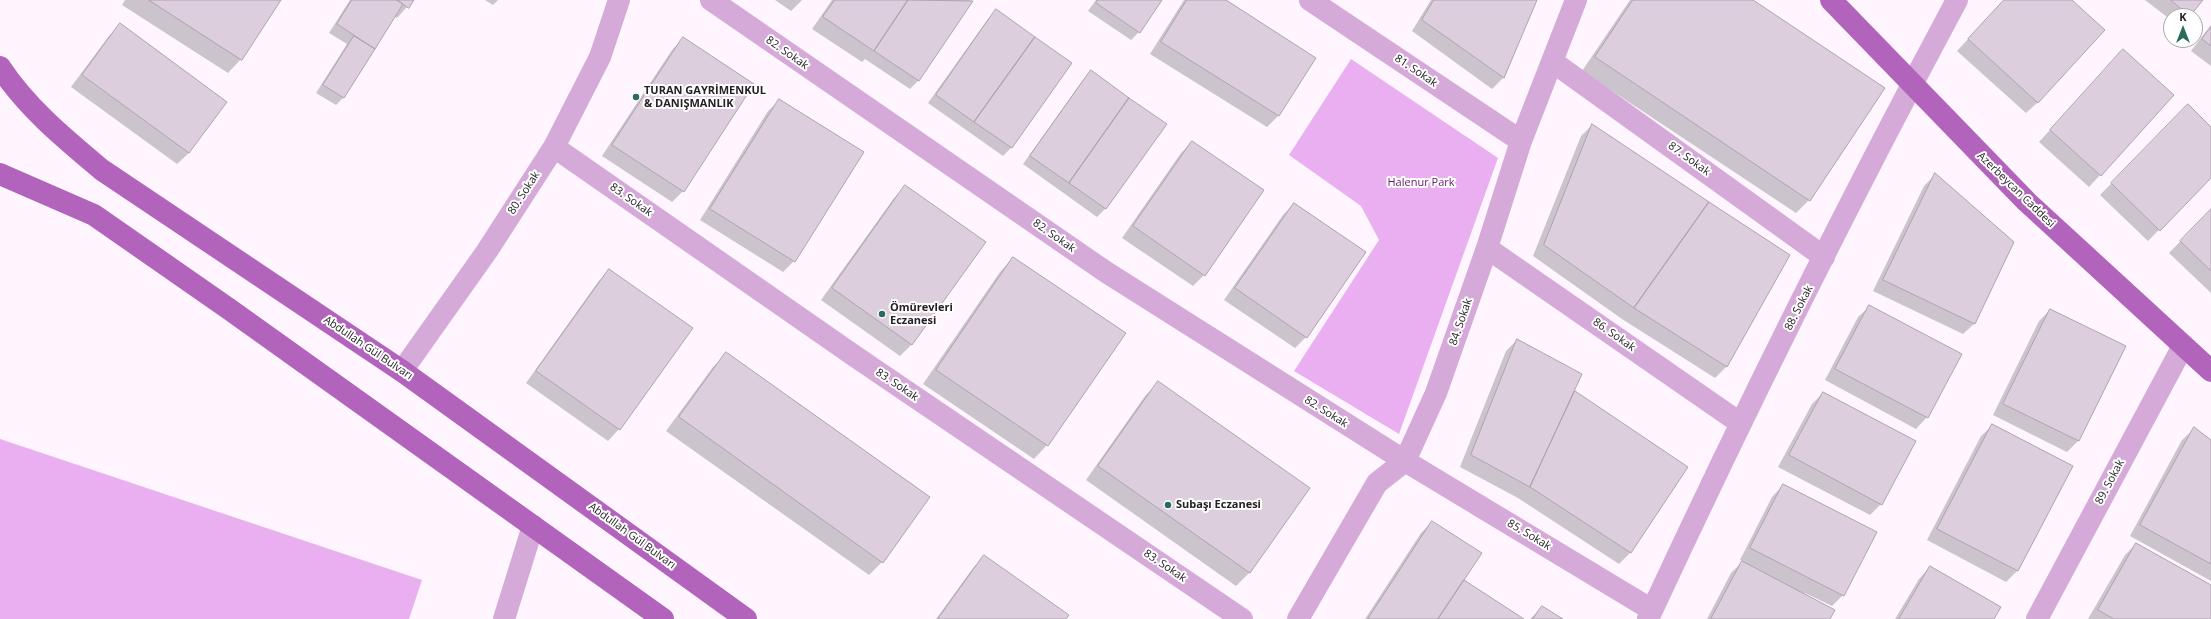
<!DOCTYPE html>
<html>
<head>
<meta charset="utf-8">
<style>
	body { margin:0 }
	#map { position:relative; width:2211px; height:619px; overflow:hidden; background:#fef5ff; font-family:"Open Sans",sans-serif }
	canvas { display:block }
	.north { position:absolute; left:2163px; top:8px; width:40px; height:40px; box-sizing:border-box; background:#fff; border:1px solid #a8a6a8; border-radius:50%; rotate:0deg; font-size:11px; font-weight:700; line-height:16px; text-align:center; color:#252026 }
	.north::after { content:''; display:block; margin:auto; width:14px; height:18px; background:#2b6b59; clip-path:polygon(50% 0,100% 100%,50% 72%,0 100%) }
</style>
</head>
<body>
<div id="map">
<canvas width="2211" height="619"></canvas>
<div class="north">K</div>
</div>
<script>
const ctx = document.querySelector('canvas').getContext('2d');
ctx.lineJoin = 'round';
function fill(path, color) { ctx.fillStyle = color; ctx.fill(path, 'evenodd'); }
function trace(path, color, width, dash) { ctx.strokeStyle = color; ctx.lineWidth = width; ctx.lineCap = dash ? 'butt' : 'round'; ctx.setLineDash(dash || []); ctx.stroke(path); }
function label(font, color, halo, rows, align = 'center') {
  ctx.font = font + ' "Open Sans",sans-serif'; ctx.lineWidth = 4; ctx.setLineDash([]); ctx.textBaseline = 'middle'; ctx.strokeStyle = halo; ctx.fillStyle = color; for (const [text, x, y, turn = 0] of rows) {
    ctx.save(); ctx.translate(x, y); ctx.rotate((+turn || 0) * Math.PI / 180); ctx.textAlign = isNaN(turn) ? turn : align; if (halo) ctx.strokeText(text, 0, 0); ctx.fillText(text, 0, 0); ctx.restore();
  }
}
const green = new Path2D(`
	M1351,59L1498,158L1399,434L1294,371L1379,240L1361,206L1289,155Z
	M0,439L422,580L409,619H0Z`);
const shadow = new Path2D(`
	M125,0H280L241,59L228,73L122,5Z
	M350,0H413L397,18L394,16L344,97L336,105L316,93L347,44L329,33Z
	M485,0H498L493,5Z
	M775,0H802L791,11Z
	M832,0H969L971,1L918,81L910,89L865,59L862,62L812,29Z
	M1096,0H1160L1139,32L1131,40L1088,11Z
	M1184,0H1224L1315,58L1278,116L1267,127L1150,54Z
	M1431,0H1536L1504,77L1492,89L1412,31Z
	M1630,0H1751L1809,200L1796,213L1582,71Z
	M2004,0H2071L2038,102L2026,113L1957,51Z
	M2145,0H2202L2189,16H2171V20Z
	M996,11L1071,63L1011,148L1003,156L928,103L988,19Z
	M120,25L226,102L189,153L177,164L71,87L109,36Z
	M2211,25V66L2191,51Z
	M683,39V191L672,202L602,156L672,50Z
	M2123,50L2173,95L2089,187L2039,142Z
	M1091,72L1165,125L1105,209L1097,217L1023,164L1083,80Z
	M780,100L794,261L783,272L700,220L768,111Z
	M2188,106L2211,128V177L2148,241L2100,195Z
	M1592,125L1788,256L1726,367L1715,378L1622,319L1533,256L1581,136Z
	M1192,142L1204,275L1193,286L1122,238L1181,153Z
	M1935,175L1975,323L1963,334L1873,291L1924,186Z
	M905,187L984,243L911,345L900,356L821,300L894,198Z
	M1294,204L1306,337L1295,348L1224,300L1283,215Z
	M2211,210V293L2169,253Z
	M1013,258L1047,445L1034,459L923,384L1000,272Z
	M609,270L691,329L619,429L608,441L526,383L598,282Z
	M1870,306L1927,417L1916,429L1825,380L1858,317Z
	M2050,310L2125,346L2078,441L2067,452L1993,415L2039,321Z
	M1517,340L1573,392L1687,467L1630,553L1619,564L1518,498L1460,467L1506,351Z
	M726,354L882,562L869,575L666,431L713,367Z
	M1158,383L1250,572L1236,586L1086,480L1145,396Z
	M1823,393L1881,504L1870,515L1778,467L1812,404Z
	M1993,425L2072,466L2017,571L2006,582L1927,540L1981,436Z
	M2194,429L2211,441V581L2130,536L2182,440Z
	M1783,485L1843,595L1832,606L1805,593L1804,595L1829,619H1707L1731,573L1743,561L1740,560L1772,497Z
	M1432,522L1462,580L1522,619H1365L1421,533Z
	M2136,544L2211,587V619H2088L2125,555Z
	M984,556L1064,619H936L973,568Z
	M1930,567L1993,619H1895L1919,579Z
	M1542,607L1561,619H1530Z`);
const building = new Path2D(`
	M149,0H281L242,60Z
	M352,0H397L403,4L375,49L337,24Z
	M397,0H414L409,8Z
	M835,0H908L874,51L823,17Z
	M908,0L973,1L919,81L874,51Z
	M1098,0H1162L1140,33L1096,3Z
	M1187,0H1226L1316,58L1279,116L1161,42Z
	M1434,0H1537L1504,78L1422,20Z
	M1633,0H1753L1885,88L1810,201L1595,57Z
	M2004,0H2072L2105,30L2038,103L1968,39Z
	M2171,0H2203L2190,16Z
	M996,9L1035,37L974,122L936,95Z
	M120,23L227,102L189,153L82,75Z
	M2211,27V46L2202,39Z
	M354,36L375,49L344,98L323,85Z
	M683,37L754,84L684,192L612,145Z
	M1035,37L1072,63L1012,148L974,122Z
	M2123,49L2174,95L2101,176L2050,130Z
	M1091,70L1129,98L1069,183L1030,156Z
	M1129,98L1167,124L1106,209L1069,183Z
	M779,99L864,152L795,262L710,209Z
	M2188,104L2211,127V178L2160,231L2111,183Z
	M1592,124L1709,202L1634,308L1544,245Z
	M1192,141L1264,190L1205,276L1133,226Z
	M1935,173L2014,242L1975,324L1883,280Z
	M905,185L986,242L912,345L832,288Z
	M1709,202L1790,255L1727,367L1634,308Z
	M1294,203L1366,252L1307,338L1235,288Z
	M2211,209V271L2180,241Z
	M1013,257L1126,333L1048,446L936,370Z
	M609,269L693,328L620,430L536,371Z
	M1869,305L1962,354L1928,418L1835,369Z
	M2050,309L2126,346L2079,441L2003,404Z
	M1517,339L1582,374L1530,487L1471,455Z
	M726,352L930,497L883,563L679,417Z
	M1158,381L1310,488L1250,573L1098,466Z
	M1575,391L1688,467L1631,553L1530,487Z
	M1823,392L1916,441L1882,505L1789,455Z
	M1992,424L2073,466L2018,571L1937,529Z
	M2194,427L2211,440V564L2140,525Z
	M1783,484L1877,532L1844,596L1750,548Z
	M1432,521L1482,553L1438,619H1368Z
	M2136,543L2211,585V619H2114L2098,610Z
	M984,555L1069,615L1066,619H938Z
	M1742,561L1835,610L1830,619H1711Z
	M1930,566L2001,607L1994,619H1899Z
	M1464,580L1524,619H1438Z
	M1542,606L1563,619H1533Z`);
const minor = new Path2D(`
	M711,0L1106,272L1405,461L1652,610
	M1310,0L1521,141
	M1553,62L1824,257
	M554,147L856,357L1242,619
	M1487,248L1740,423
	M402,371L487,251L554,147L600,57L619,0
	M504,619L533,526
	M1298,619L1377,483L1405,461L1436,393L1487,248L1521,141L1576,0
	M1648,619C1745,410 1848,203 1957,0
	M2037,619L2183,346`);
const major = new Path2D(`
	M1831,0L2027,202L2211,371
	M0,67C27,108 65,139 102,170L402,371L746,619
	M0,174L94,215L229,309L663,619`);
const markers = [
	[636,97,4,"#2b6b59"],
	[882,314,4,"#2b6b59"],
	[1168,505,4,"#2b6b59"]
];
const streetNames = [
	["82. Sokak",787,53,35],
	["81. Sokak",1416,71,34],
	["87. Sokak",1689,159,36],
	["Azerbeycan Caddesi",2016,190,44],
	["80. Sokak",524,193,-57],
	["83. Sokak",631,200,35],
	["82. Sokak",1054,236,35],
	["88. Sokak",1799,308,-63],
	["84. Sokak",1461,322,-71],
	["86. Sokak",1614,335,35],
	["Abdullah Gül Bulvarı",368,348,34],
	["83. Sokak",897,385,34],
	["82. Sokak",1326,412,32],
	["89. Sokak",2110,482,-62],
	["85. Sokak",1529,535,31],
	["Abdullah Gül Bulvarı",632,536,36],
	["83. Sokak",1165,566,34]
];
const poiNames = [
	["TURAN GAYRİMENKUL",644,91],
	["& DANIŞMANLIK",644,104],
	["Ömürevleri",890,308],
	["Eczanesi",890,321],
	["Subaşı Eczanesi",1176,505]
];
const parkNames = [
	["Halenur Park",1421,183]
];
fill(green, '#eaaff0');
fill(shadow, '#0003');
fill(building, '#ddcede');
trace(building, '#b0a2b1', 1);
trace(minor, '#d5aad9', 22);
trace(major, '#b264bc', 22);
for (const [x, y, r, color] of markers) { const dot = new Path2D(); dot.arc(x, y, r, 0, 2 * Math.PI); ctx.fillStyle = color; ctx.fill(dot); trace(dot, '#fff', 1.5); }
label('11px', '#252026', '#fff', streetNames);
label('bold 11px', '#252026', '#fff', poiNames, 'left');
label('11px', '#62166b', '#fff', parkNames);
</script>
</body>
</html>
